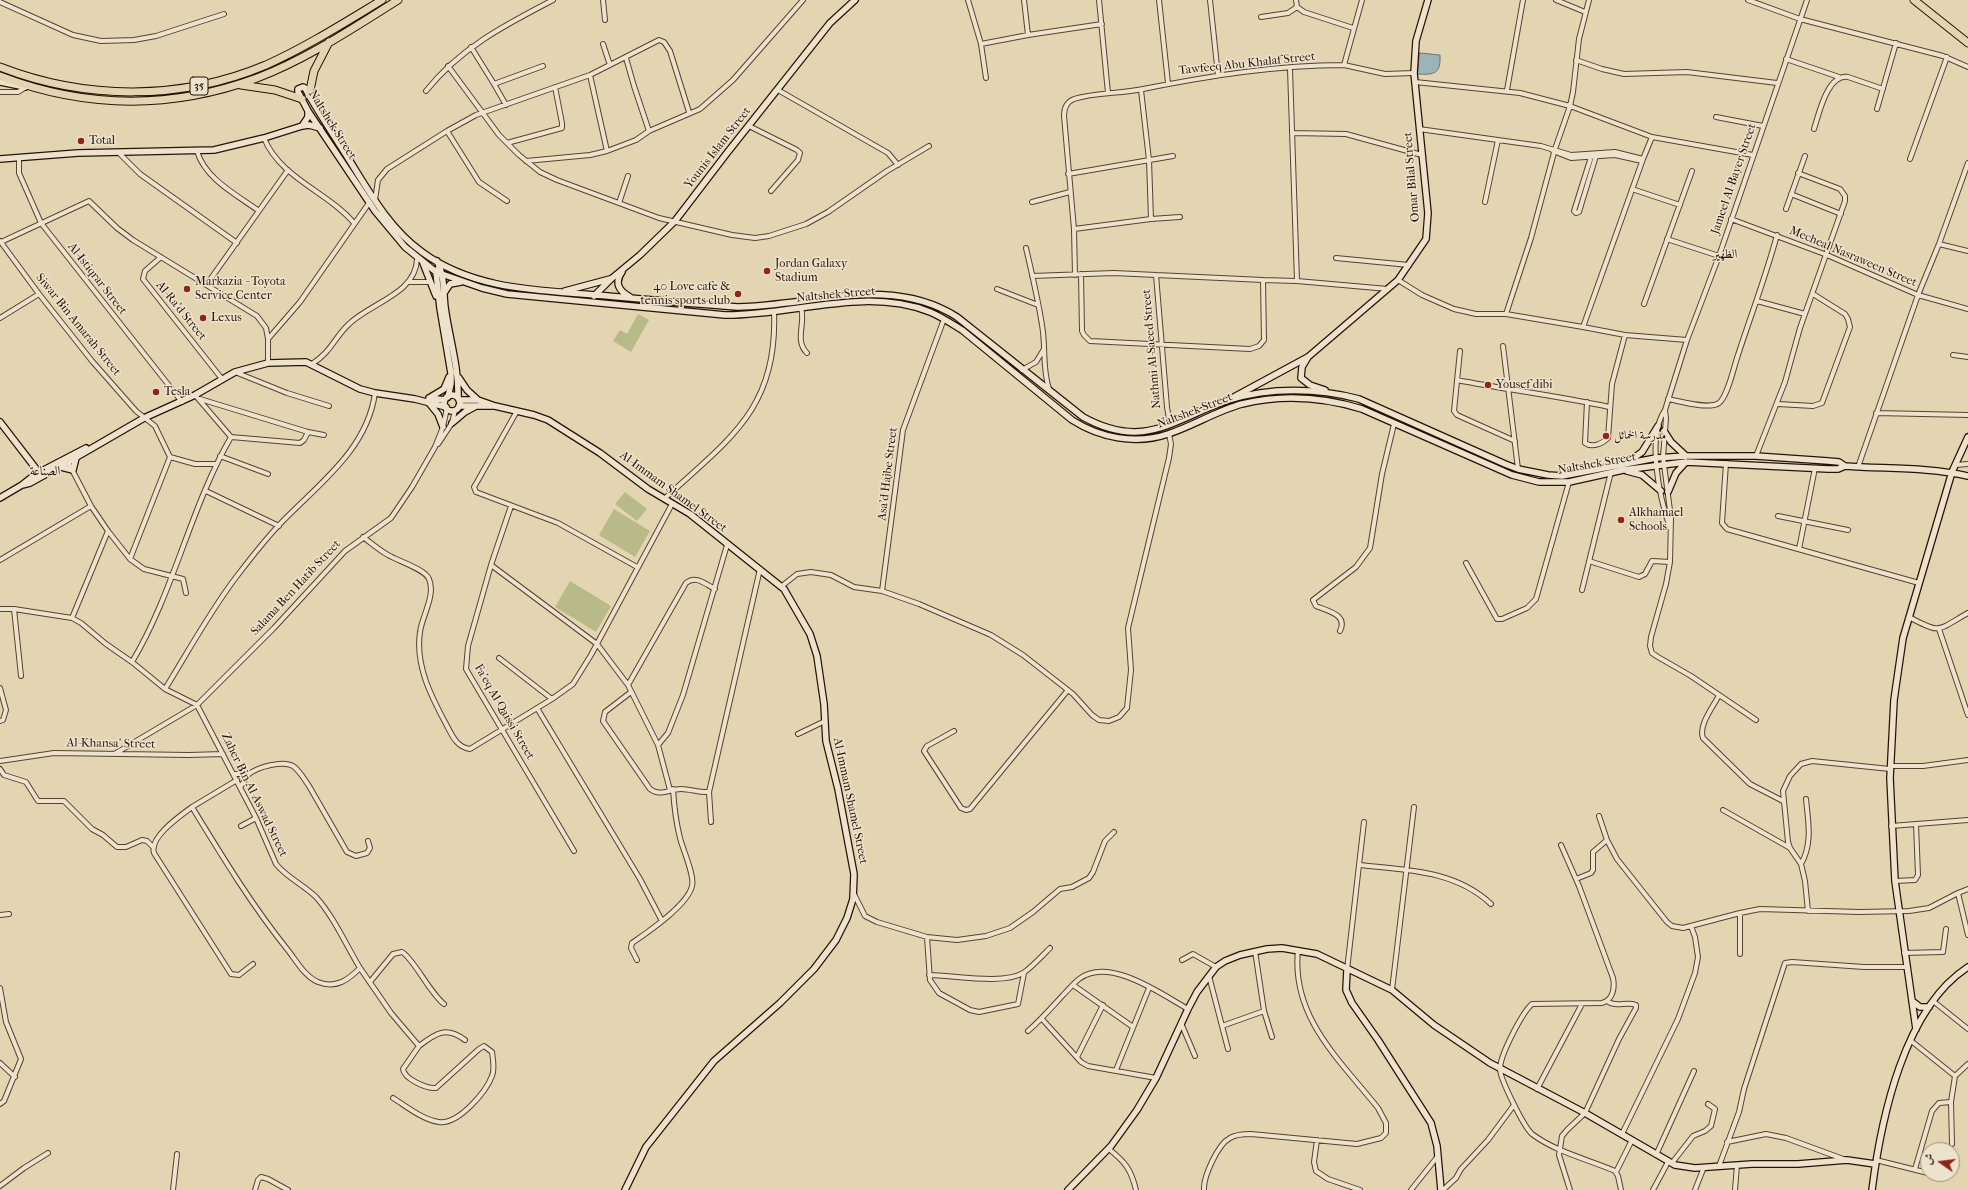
<!DOCTYPE html>
<html>
<head>
<meta charset="utf-8">
<style>
	body { margin:0 }
	#map { position:relative; width:1968px; height:1190px; overflow:hidden; background:#e3d4b2; font-family:"IM FELL French Canon",Amiri,serif }
	canvas { display:block }
	.north { position:absolute; left:1920px; top:1142px; width:40px; height:40px; box-sizing:border-box; background:#ede3cd; border:1px solid #9e8f7d; border-radius:50%; rotate:284deg; font-size:11px; font-weight:700; line-height:16px; text-align:center; color:#281205 }
	.north::after { content:''; display:block; margin:auto; width:14px; height:18px; background:#8f2418; clip-path:polygon(50% 0,100% 100%,50% 72%,0 100%) }
</style>
</head>
<body>
<div id="map">
<canvas width="1968" height="1190"></canvas>
<div class="north">ش</div>
</div>
<script>
const ctx = document.querySelector('canvas').getContext('2d');
ctx.lineJoin = 'round';
function fill(path, color) { ctx.fillStyle = color; ctx.fill(path, 'evenodd'); }
function trace(path, color, width, dash) { ctx.strokeStyle = color; ctx.lineWidth = width; ctx.lineCap = dash ? 'butt' : 'round'; ctx.setLineDash(dash || []); ctx.stroke(path); }
function label(font, color, halo, rows, align = 'center') {
  ctx.font = font + ' "IM FELL French Canon",Amiri,serif'; ctx.lineWidth = 3; ctx.setLineDash([]); ctx.textBaseline = 'middle'; ctx.strokeStyle = halo; ctx.fillStyle = color; for (const [text, x, y, turn = 0] of rows) {
    ctx.save(); ctx.translate(x, y); ctx.rotate((+turn || 0) * Math.PI / 180); ctx.textAlign = isNaN(turn) ? turn : align; if (halo) ctx.strokeText(text, 0, 0); ctx.fillText(text, 0, 0); ctx.restore();
  }
}
const green = new Path2D(`
	M638,314L649,320L631,352L613,341L620,330L627,334Z
	M625,492L647,509L637,521L615,504Z
	M614,509L650,531L635,557L599,535Z
	M570,581L611,606L596,632L555,607Z`);
const water = new Path2D(`
	M1420,53L1440,55C1441,74 1434,75 1418,74Z`);
const street = new Path2D(`
	M603,0L605,20
	M968,0L981,44L986,78
	M1024,0L1028,35
	M1099,0L1108,93
	M1159,0L1168,83
	M1210,0L1218,75
	M1296,0L1297,7L1304,12L1353,28
	M1556,0L1585,12
	M1748,0L1800,19L1943,56L1968,67
	M0,2L73,35L101,41L134,40L156,36L224,14
	M1261,17L1288,13L1297,7
	M603,44L610,65
	M981,44L1028,35L1102,24
	M471,47L494,84
	M626,58L634,86L649,131
	M1786,59L1839,77
	M1576,60L1602,69L1624,74L1687,72L1777,83
	M1344,65L1385,74L1414,73
	M448,66L499,135L519,155L540,172L557,180L659,218L732,235L755,238L769,236L806,224L828,212L887,171L929,146
	M1290,69L1297,281L1388,289
	M590,75L607,151
	M1415,82L1520,93L1570,106L1652,137
	M778,90L888,153L898,165
	M1141,90L1149,160L1151,219
	M1507,90L1523,0
	M426,91C460,48 505,25 553,0
	M0,92H18L26,87
	M506,105L494,84L543,66
	M1877,109L1896,43
	M1716,117L1763,126
	M749,126L797,150L800,153L798,160L771,191
	M1419,129L1541,146L1571,155L1615,152L1643,159
	M1814,129C1819,114 1827,74 1848,77L1883,89
	M447,131L479,182L507,201
	M1292,133L1346,134L1422,155
	M264,138C280,178 328,192 354,223
	M507,143L562,128V123L555,87
	M197,151C205,179 237,195 259,211
	M1553,151L1571,158L1615,155L1642,161
	M119,153L140,174L237,243
	M19,158V173L41,223L182,402
	M1910,159L1947,57
	M526,161L590,155L607,151L636,140L649,131L700,109L733,80L803,0
	M1068,174L1173,156
	M1632,189L1680,205
	M1791,194L1841,214
	M375,200L378,180L387,169L447,131L476,115L590,75L659,40L664,42L670,51L689,112
	M1032,202L1070,192
	M1485,202L1498,140
	M619,203L628,176
	M1786,209L1805,156
	M1576,213L1579,212L1596,156
	M1576,213L1574,211L1591,157
	M1731,219L1827,255L1918,295L1968,309
	M1074,229L1151,219L1180,217
	M1667,239L1719,256
	M0,241L39,294L92,361L136,411L155,426L170,457L130,559
	M1,242L89,201L117,228L133,240L257,316L266,328L268,339
	M1939,244L1968,163
	M1026,248C1032,274 1038,299 1042,325C1046,347 1042,368 1049,389
	M161,257L145,271L143,279L222,379
	M1336,258L1409,265
	M1081,274L1082,331L1084,335L1090,341L1250,349L1259,346L1264,340L1263,280L1297,281
	M1075,275L1074,229L1064,116C1064,109 1066,102 1074,99C1096,92 1120,94 1143,89C1209,76 1276,65 1344,65L1362,0
	M1156,275L1263,280
	M1032,276L1114,273L1156,275L1167,407L1170,425
	M1398,280L1422,295L1454,309L1476,314H1506L1583,327L1643,159L1652,137L1753,155
	M408,282H431
	M207,284L288,170
	M997,289L1038,305
	M1757,301L1805,314
	M1644,304L1692,171
	M801,308C806,323 794,340 807,353
	M1506,314L1531,238L1555,149L1570,106L1573,92L1579,39L1589,0
	M0,318L39,294
	M1583,327L1625,335L1687,340
	M1503,346L1518,469
	M1460,351L1454,411L1457,415L1515,441
	M1953,355L1968,357
	M268,363V339L300,302L369,203
	M312,364C332,351 334,338 349,324C370,303 416,294 417,259
	M1022,370L1036,362L1044,349
	M235,372L287,393L329,406
	M1457,380C1508,390 1559,396 1609,407
	M195,395L231,437L300,443L304,440L308,432
	M200,399L308,432L324,435
	M1668,399C1679,401 1709,410 1719,403C1728,396 1734,366 1738,355C1751,315 1766,276 1777,235
	M1587,402L1585,443C1592,448 1602,444 1608,438L1612,384L1625,335
	M1778,404L1813,406L1822,403L1850,327L1848,319L1845,314L1813,294
	M1665,410L1666,418L1663,457L1671,518L1670,562L1666,584L1651,637L1650,646L1652,653L1658,657L1691,676L1756,720
	M517,411L477,482L474,487L476,492L558,523L637,567
	M1876,413L1968,415
	M438,444L452,423L455,410
	M220,456L268,474
	M1756,456L1785,382L1800,328L1845,201V196L1840,189L1798,173
	M170,457L195,464H216
	M67,460L91,506L108,531L130,559L144,569L183,579L186,593
	M1726,463L1722,523L1727,529L1919,583
	M1955,465L1968,464
	M1858,467L1918,295L1939,244L1968,251
	M206,491L279,526
	M664,499C729,439 778,409 774,312
	M511,506L491,565L468,646L466,669L574,851
	M1778,516L1848,530
	M1670,528C1660,499 1646,438 1665,410L1687,340L1719,256L1807,0
	M363,537C371,543 379,550 388,555C398,561 425,569 429,579C436,595 422,616 420,632C415,665 431,696 446,724C452,735 456,747 470,749L552,699L573,684L591,655L672,504
	M1799,549L1815,468
	M0,560L91,506
	M1589,561L1639,577L1645,574L1652,561L1670,562
	M1466,563L1497,619H1502L1527,608L1536,599L1569,482
	M491,565L597,644L628,685L658,745L670,790
	M782,586L797,574L811,572L831,575L854,587L882,591L919,604L991,635L1023,655L1073,694L1092,715L1099,720L1109,721L1119,717L1127,708L1131,670L1128,628L1169,458L1171,444L1169,434
	M1582,590L1611,472
	M882,591L903,430L944,319
	M0,609H14L72,618L81,623L106,644L132,662L165,689L197,705L256,818L276,864C286,877 304,885 316,897C334,917 346,945 360,968C348,980 336,989 318,982C304,976 296,960 287,949C251,904 222,856 192,807L237,780
	M14,609L21,676
	M1909,617C1942,635 1937,630 1968,613
	M72,618L108,531
	M1939,629L1968,715
	M1340,631C1348,615 1328,611 1316,606L1313,600L1356,567L1370,548L1382,474L1394,424
	M499,658L552,699
	M132,662C174,592 190,508 231,437
	M628,685L686,583C696,575 705,584 715,589
	M0,688L6,710L3,720L0,721
	M165,689C188,652 210,611 237,576C250,559 264,541 279,525C317,485 367,451 375,393
	M631,692L605,712L603,721L650,789C660,797 670,789 681,789C691,789 699,793 709,792
	M1719,695C1714,706 1698,725 1703,738L1750,784L1783,801
	M537,708L640,879L662,921
	M954,731L927,746L924,751L961,808L966,810L970,809L1068,690
	M798,734L825,721
	M658,745L668,733L683,695L727,545
	M116,753L197,705L274,628L345,551L391,518L412,487L435,447L443,427L447,408
	M0,761L54,753L189,755L223,754
	M1890,766H1923L1968,760
	M0,769L4,775L26,782L38,801H64L92,829L103,835L117,847H126L142,840L147,841L153,847
	M233,774H249
	M240,787C243,784 246,777 249,774C258,767 283,760 293,766C300,771 304,779 309,786L347,852L356,856L367,853L370,848L368,841
	M192,807C180,816 149,837 154,853L231,974L239,975L253,964
	M1723,810L1790,848
	M1599,816L1607,840L1617,859L1667,922L1672,926L1683,928L1740,913L1760,909L1859,912L1909,911L1929,908L1958,893
	M711,822L709,792L760,569
	M1364,822L1359,865C1406,870 1455,870 1491,904
	M241,826L256,818
	M1891,826L1968,820
	M1561,845L1579,886L1613,978C1615,988 1613,1000 1602,1003L1532,1004C1522,1013 1500,1055 1500,1069C1500,1079 1524,1127 1532,1134C1556,1152 1587,1159 1615,1171L1618,1176L1621,1190
	M1801,864C1813,843 1808,821 1806,799
	M1576,879L1591,873L1593,870V852L1607,840
	M1895,881L1915,880L1918,875L1916,824
	M1968,889L1958,893L1968,935
	M854,894L865,916L877,922L927,937L957,940L986,936L1010,928L1033,912L1060,889L1072,887L1089,878L1093,872L1105,841L1114,832
	M1808,911L1805,881L1801,864L1790,848L1788,842L1783,791L1790,776L1801,764L1812,761L1890,769
	M1740,913V954
	M0,915L9,914
	M927,937L930,980L939,993L970,1010L979,1012L1018,1004L1024,973
	M1255,951L1264,1011L1272,1037
	M1904,953L1943,952L1946,929
	M637,960L631,948L632,943C648,932 688,905 692,886C695,876 683,850 680,838C676,822 674,806 673,789
	M1182,960L1193,954L1216,967
	M360,968L391,1013L419,1046L403,1069C404,1079 427,1089 436,1088L479,1049L484,1046L492,1052C493,1059 495,1069 492,1076C486,1092 458,1125 439,1122C423,1120 406,1106 393,1098
	M1347,970L1359,865
	M929,975C953,975 1003,985 1023,973C1030,969 1044,954 1050,948
	M1209,976L1228,1049
	M370,982L393,954L402,952C414,959 429,992 444,1004
	M1073,985L1133,1027
	M0,988L6,1022L21,1059L4,1101L0,1104
	M1392,990L1414,807
	M1933,1001L1968,1029
	M1042,1019L1081,1062L1088,1066L1156,1078
	M1181,1023L1195,1056
	M1222,1026L1264,1011
	M1028,1031C1041,1020 1052,1007 1064,994C1069,989 1074,983 1079,979C1109,956 1161,994 1188,1009
	M1910,1040L1955,1076L1968,1064
	M419,1046C436,1033 446,1026 465,1040
	M1077,1057L1103,1005
	M0,1063L15,1077
	M1116,1070L1149,988
	M1537,1089L1582,1004
	M1622,1134L1678,1019L1695,973L1698,957L1695,937L1691,926
	M1317,1140L1314,1162L1316,1171L1328,1179L1360,1190
	M1727,1142L1766,1134L1786,1138L1846,1160
	M1952,1144L1951,1102L1955,1076
	M1109,1149C1125,1162 1131,1169 1136,1190
	M1656,1155L1694,1071
	M1876,1160L1928,1173
	M1672,1163L1693,1136L1705,1131L1711,1126L1715,1109L1708,1104
	M1719,1166L1739,1112L1744,1089L1785,963L1792,962L1864,967H1906
	M1915,1169L1932,1111L1939,1103L1951,1102
	M1616,1172L1632,1140
	M1931,1174L1934,1175
	M0,1186L24,1168L48,1153
	M173,1190L177,1154
	M255,1190L258,1180L261,1177L268,1179L288,1190
	M1204,1190C1203,1177 1218,1144 1230,1138C1236,1134 1244,1134 1251,1134L1357,1144L1381,1138L1386,1133V1123L1378,1108C1339,1059 1291,1017 1298,950
	M1411,1190L1438,1156
	M1443,1190L1456,1178L1461,1169L1488,1140L1514,1105
	M1570,1190L1559,1155L1562,1136L1567,1130L1585,1113L1619,1039L1636,1008V1005C1627,1001 1615,1008 1607,1001
	M1653,1190L1668,1162
	M1695,1190L1704,1167
	M1735,1190L1737,1165`);
const secondary = new Path2D(`
	M0,82L25,87
	M302,126L308,117V111
	M0,159L78,153L214,150L264,138L302,126L309,125L320,128
	M437,261C445,276 443,291 445,307C449,337 459,368 458,398
	M423,263L436,296
	M438,269L436,272L440,308L451,373V384L448,397
	M622,272C614,283 619,291 630,297
	M565,291L610,279
	M444,293L450,284L461,282
	M594,296L611,279L640,255L675,221L727,153L830,23L855,0
	M1308,357L1302,367L1301,378L1310,385L1325,390
	M459,378L467,390L478,400
	M444 403a8 8 0 1 1 16 0a8 8 0 1 1-16 0Z
	M1234,397L1308,357L1398,280L1426,239L1428,213L1414,73L1416,41L1428,0
	M429,398L444,389L449,377
	M429,398L445,400
	M459,400H478L495,406L534,415L548,420L600,453L648,489L690,514L784,589L810,634L817,656L824,704L826,741L838,789L854,874L853,899L847,918L836,940L814,969L780,1003L714,1061L646,1147L625,1190
	M429,403L438,414L443,427
	M459,406H495
	M0,422L40,474
	M452,423L465,412L476,406
	M1664,431L1671,442L1686,456
	M1628,462L1642,452L1658,426
	M1845,466L1839,462L1828,461L1756,456H1686L1656,458L1562,476L1548,475L1518,469L1505,464L1359,399C1318,388 1270,387 1229,400C1173,419 1145,451 1083,417L957,317C889,274 812,306 738,307C695,304 652,300 608,296C545,290 476,292 422,252C387,227 366,186 343,150C330,129 316,109 305,88L303,87L298,89V92L308,111L375,211L405,247L436,272L482,288L507,294L725,315C792,316 864,286 930,312C942,317 952,324 962,330L1072,420C1100,438 1136,445 1168,434C1193,426 1216,411 1242,404C1283,394 1323,397 1362,409L1512,475L1539,482H1569L1623,470L1686,462L1828,469H1838L1845,466C1886,469 1928,467 1968,476
	M61,467L73,470L76,458
	M1627,471L1642,475L1661,491
	M22,485L30,483L68,462L144,418L195,395L235,372L268,363L306,362L360,389L375,393L415,399L446,407
	M1668,492L1676,473L1686,462
	M0,498L22,485L36,474L86,448
	M1347,970L1346,990L1352,1003L1378,1040L1431,1123L1437,1146L1441,1190
	M1912,1001L1920,1007H1929
	M1916,1029L1895,881L1890,778L1894,700L1903,638L1952,472L1968,437
	M1068,1190L1111,1146L1137,1110L1156,1078L1188,1009L1197,992L1216,967L1225,961L1240,955L1267,949L1282,948L1317,954L1392,990L1434,1025L1490,1063L1585,1113L1675,1165L1695,1168L1752,1164H1798L1847,1160L1875,1164
	M1872,1190C1881,1119 1904,1008 1968,967`);
const highway = new Path2D(`
	M1914,0L1968,43
	M0,67C85,100 181,101 266,65C306,47 344,23 382,0
	M0,76C86,109 170,110 257,78C307,59 353,28 398,0
	M241,85L275,90L302,99
	M309,95L314,71L329,42`);
const markers = [
	[81,141,4,"#8f2418"],
	[767,271,4,"#8f2418"],
	[187,289,4,"#8f2418"],
	[738,294,4,"#8f2418"],
	[203,318,4,"#8f2418"],
	[1488,385,4,"#8f2418"],
	[156,392,4,"#8f2418"],
	[1606,436,4,"#8f2418"],
	[1621,520,4,"#8f2418"]
];
const shields = [
	[199,86,18]
];
const shieldNames = [
	["35",199,86]
];
const streetNames = [
	["Tawfeeq Abu Khalaf Street",1247,64,-6],
	["Naltshek Street",332,125,58],
	["Younis Islam Street",718,148,-52],
	["Omar Bilal Street",1412,177,-95],
	["Jameel Al-Bayer Street",1734,179,-71],
	["Mecheal Nasraween Street",1853,257,23],
	["Al-Istiqrar Street",97,279,52],
	["Naltshek Street",836,295,-5],
	["Al-Ra'd Street",181,311,51],
	["Siwar Bin Amarah Street",78,325,51],
	["Nathmi Al-Saeed Street",1152,349,-95],
	["Naltshek Street",1195,411,-21],
	["Naltshek Street",1597,464,-10],
	["Asa'd Hajbe Street",888,474,-83],
	["Al-Immam Shamel Street",673,492,36],
	["Salama Ben Hatib Street",296,588,-47],
	["Fa'eq Al-Qaissi Street",504,712,60],
	["Al-Khansa' Street",111,744,1],
	["Zaher Bin Al-Aswad Street",254,795,64],
	["Al-Immam Shamel Street",850,801,78]
];
const poiNames = [
	["Total",89,141],
	["Jordan Galaxy",775,264],
	["Stadium",775,278],
	["Markazia - Toyota",195,282],
	["Service Center",195,296],
	["40 Love cafe &",730,287,"right"],
	["tennis sports club",730,301,"right"],
	["Lexus",211,318],
	["Yousef dibi",1496,385],
	["Tesla",164,392],
	["مدرسة الخمائل",1614,436],
	["Alkhamael",1629,513],
	["Schools",1629,527]
];
const neighbourhoodNames = [
	["الظهير",1725,255],
	["الصناعة",45,472]
];
fill(green, '#b8bb89');
fill(water, '#99b5b7');
trace(water, '#6c7470', 1);
trace(street, '#574230', 6);
trace(secondary, '#281205', 8);
trace(highway, '#281205', 9);
trace(street, '#ede3cd', 4);
trace(secondary, '#ede3cd', 5.5);
trace(highway, '#e3d4b2', 7);
for (const [x, y, r, color] of markers) { const dot = new Path2D(); dot.arc(x, y, r, 0, 2 * Math.PI); ctx.fillStyle = color; ctx.fill(dot); trace(dot, '#ede3cd', 1.5); }
for (const [x, y, w] of shields) { const box = new Path2D(); box.roundRect(x - w / 2, y - 9, w, 18, 3); ctx.fillStyle = '#ede3cd'; ctx.fill(box); trace(box, '#281205', 1); }
label('bold 11px', '#281205', null, shieldNames);
label('12px', '#281205', '#ede3cd', streetNames);
label('12px', '#281205', '#ede3cd', poiNames, 'left');
label('13px', '#281205', '#ede3cd', neighbourhoodNames);
</script>
</body>
</html>
